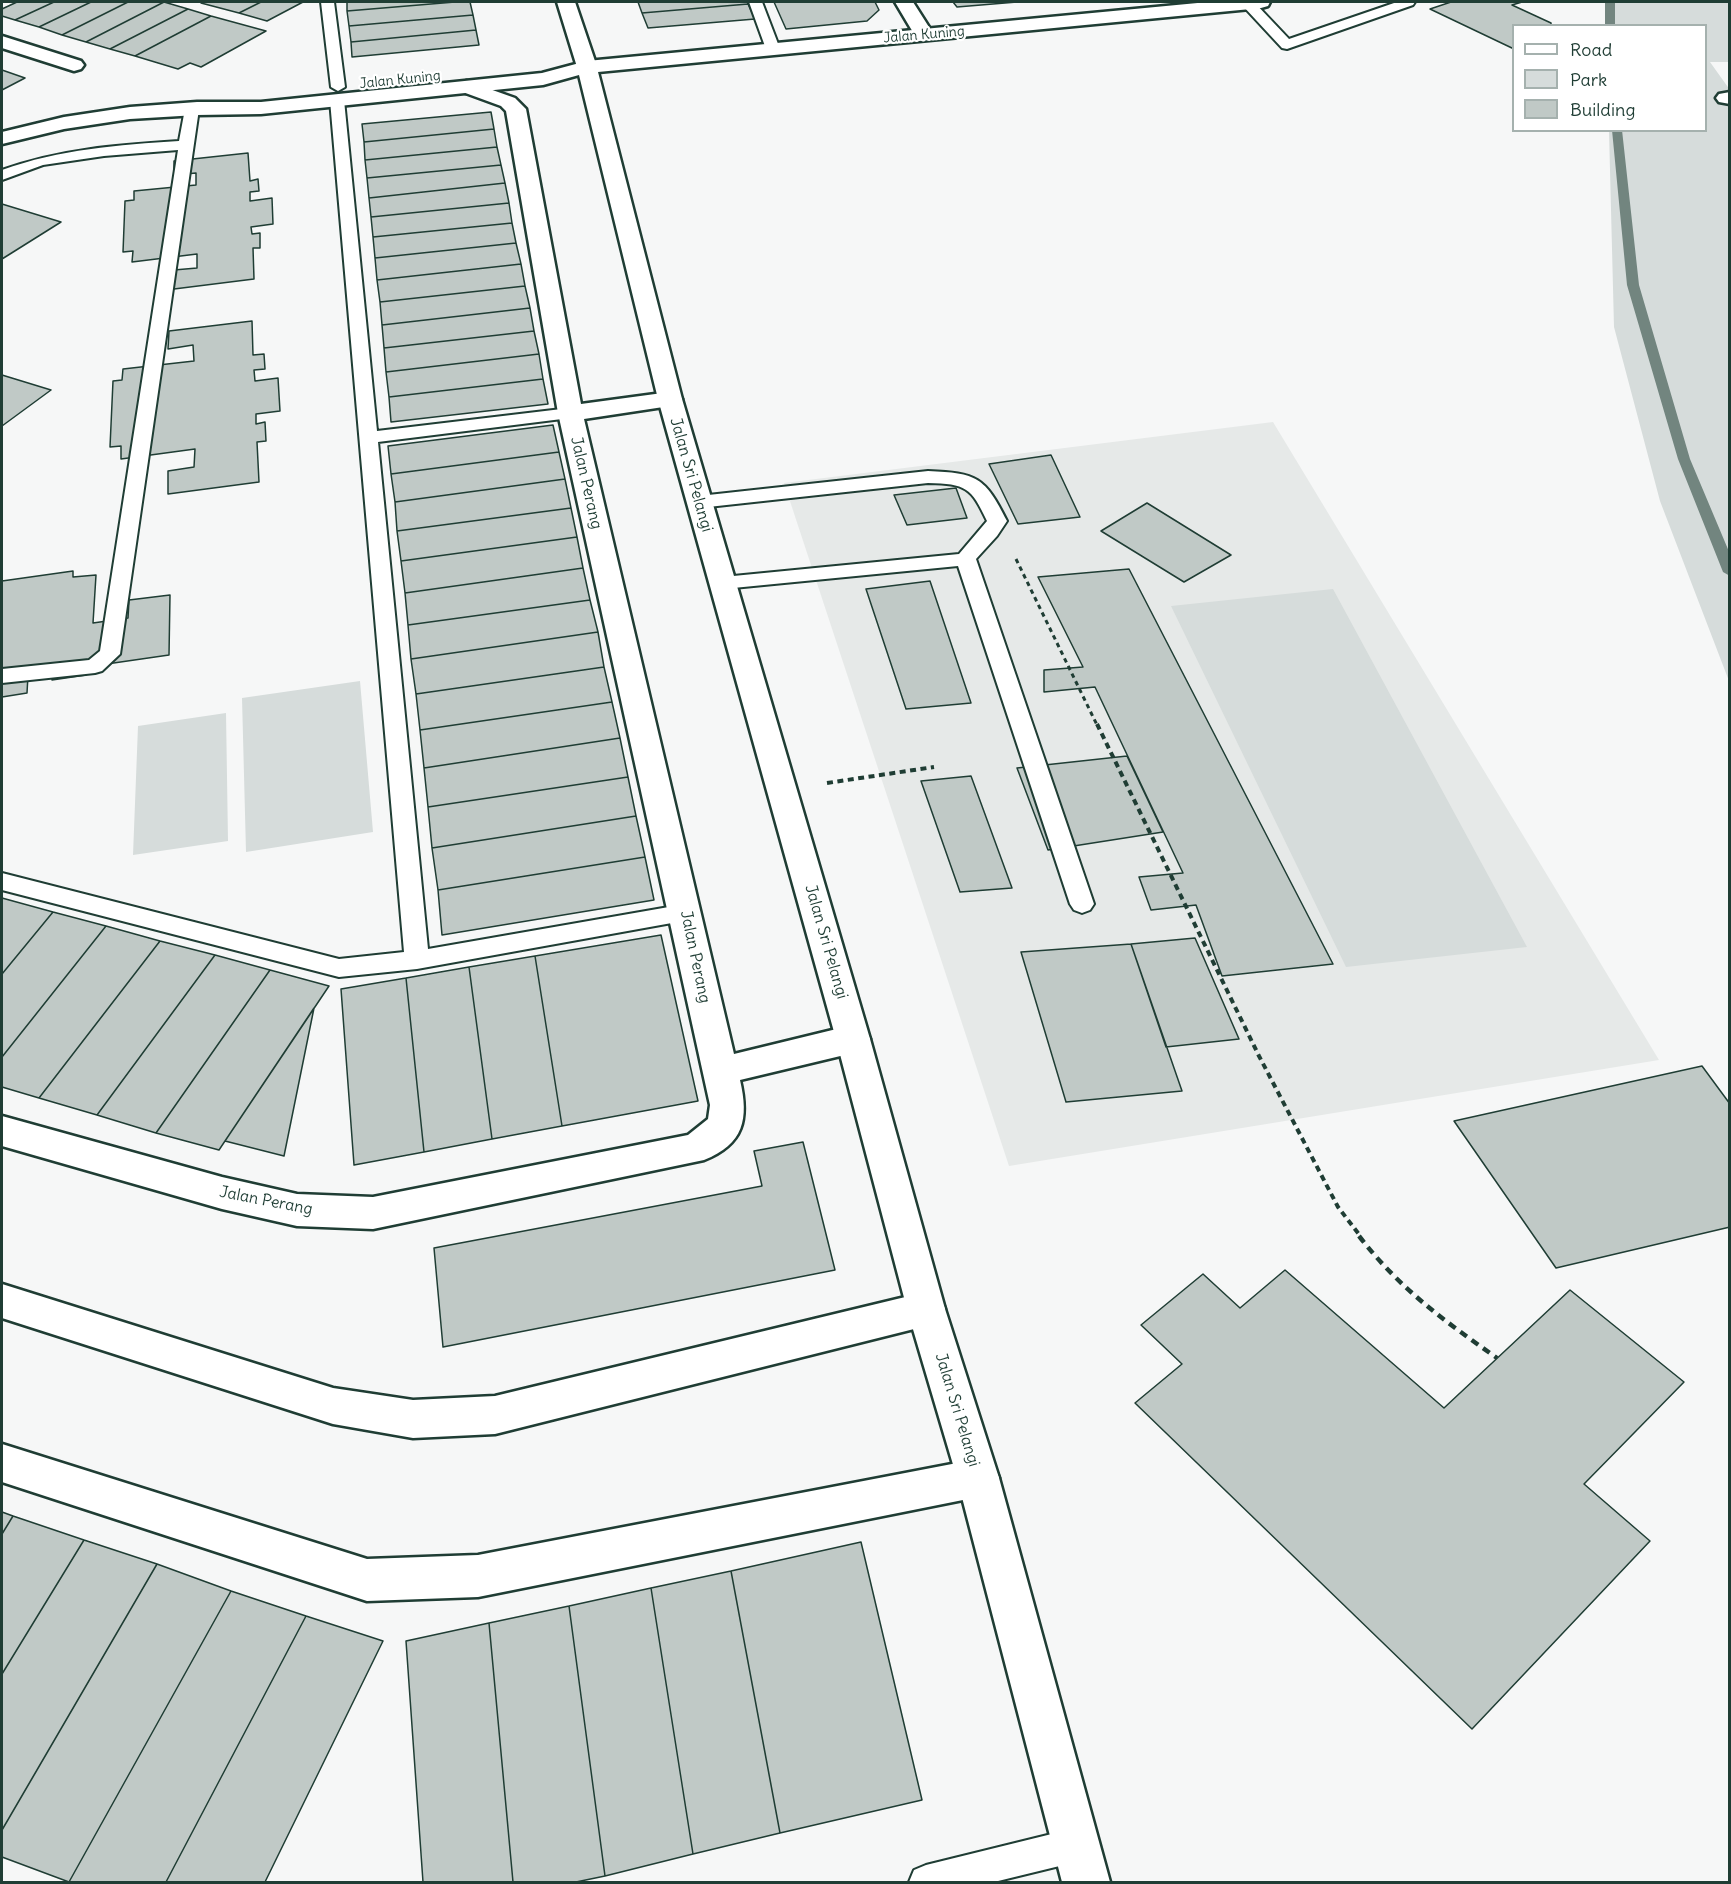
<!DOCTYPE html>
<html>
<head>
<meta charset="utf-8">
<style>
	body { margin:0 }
	#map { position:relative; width:1731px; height:1884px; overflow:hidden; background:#f6f7f7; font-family:Delius,sans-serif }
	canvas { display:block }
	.frame { position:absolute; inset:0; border:3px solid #1f3d34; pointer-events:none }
	.legend { position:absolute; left:1512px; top:24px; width:195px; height:108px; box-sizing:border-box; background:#fff; border:2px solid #a5b1ae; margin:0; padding:8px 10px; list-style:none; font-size:18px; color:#1f3d34 }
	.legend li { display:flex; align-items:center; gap:12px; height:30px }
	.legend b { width:30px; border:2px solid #a5b1ae }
</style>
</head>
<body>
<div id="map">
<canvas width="1731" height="1884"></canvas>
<div class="frame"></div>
<ul class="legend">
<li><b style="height:8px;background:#fff"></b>Road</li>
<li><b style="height:16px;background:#d6dcdb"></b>Park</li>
<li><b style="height:16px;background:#c0c9c6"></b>Building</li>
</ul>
</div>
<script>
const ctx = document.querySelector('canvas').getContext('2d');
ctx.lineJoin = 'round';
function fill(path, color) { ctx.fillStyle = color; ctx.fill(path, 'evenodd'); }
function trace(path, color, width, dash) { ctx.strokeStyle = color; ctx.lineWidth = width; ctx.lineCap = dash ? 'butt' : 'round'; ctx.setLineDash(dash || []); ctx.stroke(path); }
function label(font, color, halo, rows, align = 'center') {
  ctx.font = font + ' Delius,sans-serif'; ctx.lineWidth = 4.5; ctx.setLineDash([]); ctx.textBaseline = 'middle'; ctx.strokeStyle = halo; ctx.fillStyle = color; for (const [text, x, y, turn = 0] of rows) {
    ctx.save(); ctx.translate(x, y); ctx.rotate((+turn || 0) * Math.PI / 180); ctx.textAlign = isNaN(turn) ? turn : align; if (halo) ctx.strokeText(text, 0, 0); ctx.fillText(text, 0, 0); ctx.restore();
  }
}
const built = new Path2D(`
	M1273,422L1659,1060L1009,1166L784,483Z`);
const green = new Path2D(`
	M1605,2H1729V62H1710L1730,90L1729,681L1660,501L1614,327L1609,131L1706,130V26L1606,25Z
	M1333,589L1527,947L1346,967L1171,606Z
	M360,681L373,832L246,852L242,698Z
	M226,713L228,841L133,855L138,726Z`);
const stream = new Path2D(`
	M1605,2H1615V26H1605Z
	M1612,130H1622L1639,285L1690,459L1730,554V576L1723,572L1678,459L1627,285Z`);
const building = new Path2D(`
	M17,2H54L15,20L2,16V9Z
	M54,2H91L39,27L15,20Z
	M91,2H128L62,35L39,27Z
	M128,2H164L86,42L62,35Z
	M164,2L188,9L110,49L86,42Z
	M204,2H261L239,13L201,3Z
	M261,2H303L267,21L239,13Z
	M347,2H455L347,11Z
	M455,2H470L473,15L349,26L347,11Z
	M638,2H747L748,4L642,13Z
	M774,2H875L879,10L867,21L786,29Z
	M953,2H1017L957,7Z
	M1451,2H1522L1512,5L1551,23V26H1514V49L1430,9Z
	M748,4L755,19L648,28L642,13Z
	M188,9L211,16L135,56L110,49Z
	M473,15L476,30L351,42L349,26Z
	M211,16L266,31L201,67L190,63L178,69L135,56Z
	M476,30L479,45L352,57L351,42Z
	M2,70L25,78L2,90Z
	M491,112L494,129L364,142L362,124Z
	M494,129L497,147L365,160L364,142Z
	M497,147L501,165L367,178L365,160Z
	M248,153L250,181L258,179L259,191L250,192V201L272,198L273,224L251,227L252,234L260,233V248H253L254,279L174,289V270L197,268V254L132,262L133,251L123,252L125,201L134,200V191L196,185V173L174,175V161Z
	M501,165L505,183L369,198L367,178Z
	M505,183L509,203L371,217L369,198Z
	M509,203L512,223L373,237L371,217Z
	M2,204L61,222L2,259Z
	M512,223L516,243L375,258L373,237Z
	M516,243L521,264L377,280L375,258Z
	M521,264L525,286L380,302L377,280Z
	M525,286L530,308L382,325L380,302Z
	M530,308L534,331L384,348L382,325Z
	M252,321L253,355L264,354L265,369L254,370L255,381L278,378L280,411L256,414V424L265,422L266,441L257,442L259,482L168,494V471L194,467L195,449L121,459V446L110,447L113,381L122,380L123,369L194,361L193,345L168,349L169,331Z
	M534,331L539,354L386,372L384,348Z
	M539,354L543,379L389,397L386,372Z
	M2,375L51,390L2,426Z
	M543,379L548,404L391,422L389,397Z
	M553,425L559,452L391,474L388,446Z
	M559,452L565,479L395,502L391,474Z
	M1051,455L1080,517L1018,524L989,464Z
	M565,479L571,508L397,531L395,502Z
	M956,488L967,518L907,525L894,495Z
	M1147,503L1231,555L1184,582L1101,531Z
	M571,508L577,537L401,561L397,531Z
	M577,537L583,568L405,593L401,561Z
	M583,568L590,600L408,625L405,593Z
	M1129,569L1333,964L1222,976L1196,905L1151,910L1139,877L1183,873L1095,687L1044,692V670L1083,667L1038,577Z
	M73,571V577L96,575L93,623L128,618L129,600L170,595L169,655L86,667V675L52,680V672L28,675L27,693L2,697V581Z
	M930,581L971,703L906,709L866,589Z
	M590,600L598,632L411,659L408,625Z
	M598,632L604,667L416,694L411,659Z
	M604,667L612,702L420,730L416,694Z
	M612,702L620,738L424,768L420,730Z
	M620,738L628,777L428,807L424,768Z
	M1127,756L1163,832L1048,850L1017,768Z
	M971,776L1012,888L960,892L921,781Z
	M628,777L636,816L432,848L428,807Z
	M636,816L645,857L438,890L432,848Z
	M645,857L654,900L442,935L438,890Z
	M2,898L53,912L2,974Z
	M53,912L106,926L2,1057V974Z
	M106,926L160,941L39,1098L2,1087V1057Z
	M661,935L698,1101L562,1126L535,956Z
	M1195,938L1239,1039L1166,1047L1131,944Z
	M160,941L215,955L97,1115L39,1098Z
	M1131,944L1182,1091L1066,1102L1021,952Z
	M215,955L270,970L156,1133L97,1115Z
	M535,956L562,1126L492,1139L469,967Z
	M469,967L492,1139L424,1152L406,978Z
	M270,970L329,986L225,1141L219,1150L156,1133Z
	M406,978L424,1152L354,1165L341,989Z
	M314,1008L284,1156L225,1141Z
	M1702,1066L1730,1104V1227L1556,1268L1454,1121Z
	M803,1142L835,1270L443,1347L434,1248L762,1186L754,1151Z
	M1285,1270L1444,1408L1570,1290L1684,1382L1584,1484L1650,1541L1472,1729L1135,1403L1182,1364L1141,1325L1203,1274L1240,1308Z
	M2,1512L13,1516L2,1534Z
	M13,1516L84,1540L2,1674V1534Z
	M84,1540L157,1564L2,1830V1674Z
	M861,1542L922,1800L780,1833L731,1571Z
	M157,1564L231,1591L69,1882L2,1857V1830Z
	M731,1571L780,1833L693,1854L651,1588Z
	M651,1588L693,1854L605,1876L569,1606Z
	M231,1591L306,1616L166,1882H69Z
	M569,1606L605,1876L576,1882H513L489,1623Z
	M306,1616L383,1641L265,1882H166Z
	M489,1623L513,1882H423L406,1641Z`);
const pathFar2 = new Path2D(`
	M1016,559L1097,725`);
const pathFar1 = new Path2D(`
	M1097,724L1259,1056L1338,1207L1361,1237
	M827,783L934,767`);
const path = new Path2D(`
	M1359,1236C1400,1289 1443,1320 1497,1358`);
const lane = new Path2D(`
	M321,2H334L345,87L338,91L331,87Z
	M749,2H762L780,49L778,52H768L766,49Z
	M1242,2H1254L1289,39L1397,2H1415L1413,5L1287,49L1282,48L1243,6Z
	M337,96L344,100L377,431L570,408L576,409L579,413L576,417L570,418L378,442L428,949L686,904L694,907L698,913L694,919L417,969L339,977L2,890V873L339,959L404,952L330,100Z
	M192,105L199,109L120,654L102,671L95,673L2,683V669L89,660L100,651L178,150L104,156L43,165L2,180V170C60,149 118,145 179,141L185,109Z
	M928,471C977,473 985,477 1007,521L997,536L976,559L1094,904L1090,910L1082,913L1074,910L1070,904L958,566L723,589L716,587L713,583L716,579L723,577L959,554L987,521C971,487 966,484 928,483L699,508L692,506L689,502L692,498L699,496Z
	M1076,1828L1088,1833L1093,1845L1088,1857L1076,1862L994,1882H909L914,1870L926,1865Z`);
const street = new Path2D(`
	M557,2H575L597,67L594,71H580L577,67Z
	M895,2H913L934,35L931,39H917Z
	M2,36L81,61L84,65L81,69L74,71L2,48Z
	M467,81L515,98L526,109L581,404L670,392L679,394L682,399L679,404L670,406L584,419L734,1054L853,1025L865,1029L870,1039L865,1049L853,1053L740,1080C749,1119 744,1144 704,1160L373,1229L297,1226L222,1209L2,1146V1116L222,1177L297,1194L373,1197L688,1135L708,1119L710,1105L558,413L506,111L501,106L460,91L457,87L460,83Z
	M1730,92V104L1719,102L1716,98L1719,94Z
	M2,1284L333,1388L413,1400L495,1396L926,1292L940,1297L945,1309L940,1321L926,1326L495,1434L413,1438L333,1424L2,1318Z
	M2,1444L367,1559L478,1555L978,1459L993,1464L999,1478L993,1492L978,1497L478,1597L367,1601L2,1482Z`);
const secondary = new Path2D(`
	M1208,2H1270L1268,6L1261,8L598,72L682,399L870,1039L945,1309L999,1478L1110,1882H1062L957,1478L907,1309L836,1039L658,399L579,75L543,85L261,114L197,115L130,119L64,129L2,144V132L64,117L130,107L197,102H261L542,73L587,61Z`);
const farStreetnames = [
	["Jalan Kuning",924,35,-5],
	["Jalan Kuning",400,80,-6]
];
const streetNames = [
	["Jalan Sri Pelangi",691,475,74],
	["Jalan Perang",586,483,77],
	["Jalan Sri Pelangi",826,942,74],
	["Jalan Perang",695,957,78],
	["Jalan Perang",266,1201,11],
	["Jalan Sri Pelangi",957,1410,73]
];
fill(built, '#e6e9e8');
fill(green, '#d6dcdb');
fill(stream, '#72857f');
fill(building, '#c0c9c6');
trace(building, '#1f3d34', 1.5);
trace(lane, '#1f3d34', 4);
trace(street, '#1f3d34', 5);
trace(secondary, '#1f3d34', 5);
trace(pathFar2, '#1f3d34', 3, [4.5, 4]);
trace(pathFar1, '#1f3d34', 4, [6, 4.5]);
trace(path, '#1f3d34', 4.5, [8, 6]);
fill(lane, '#fff');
fill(street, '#fff');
fill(secondary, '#fff');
label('14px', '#1f3d34', '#fff', farStreetnames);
label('16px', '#1f3d34', '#fff', streetNames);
</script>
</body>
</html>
